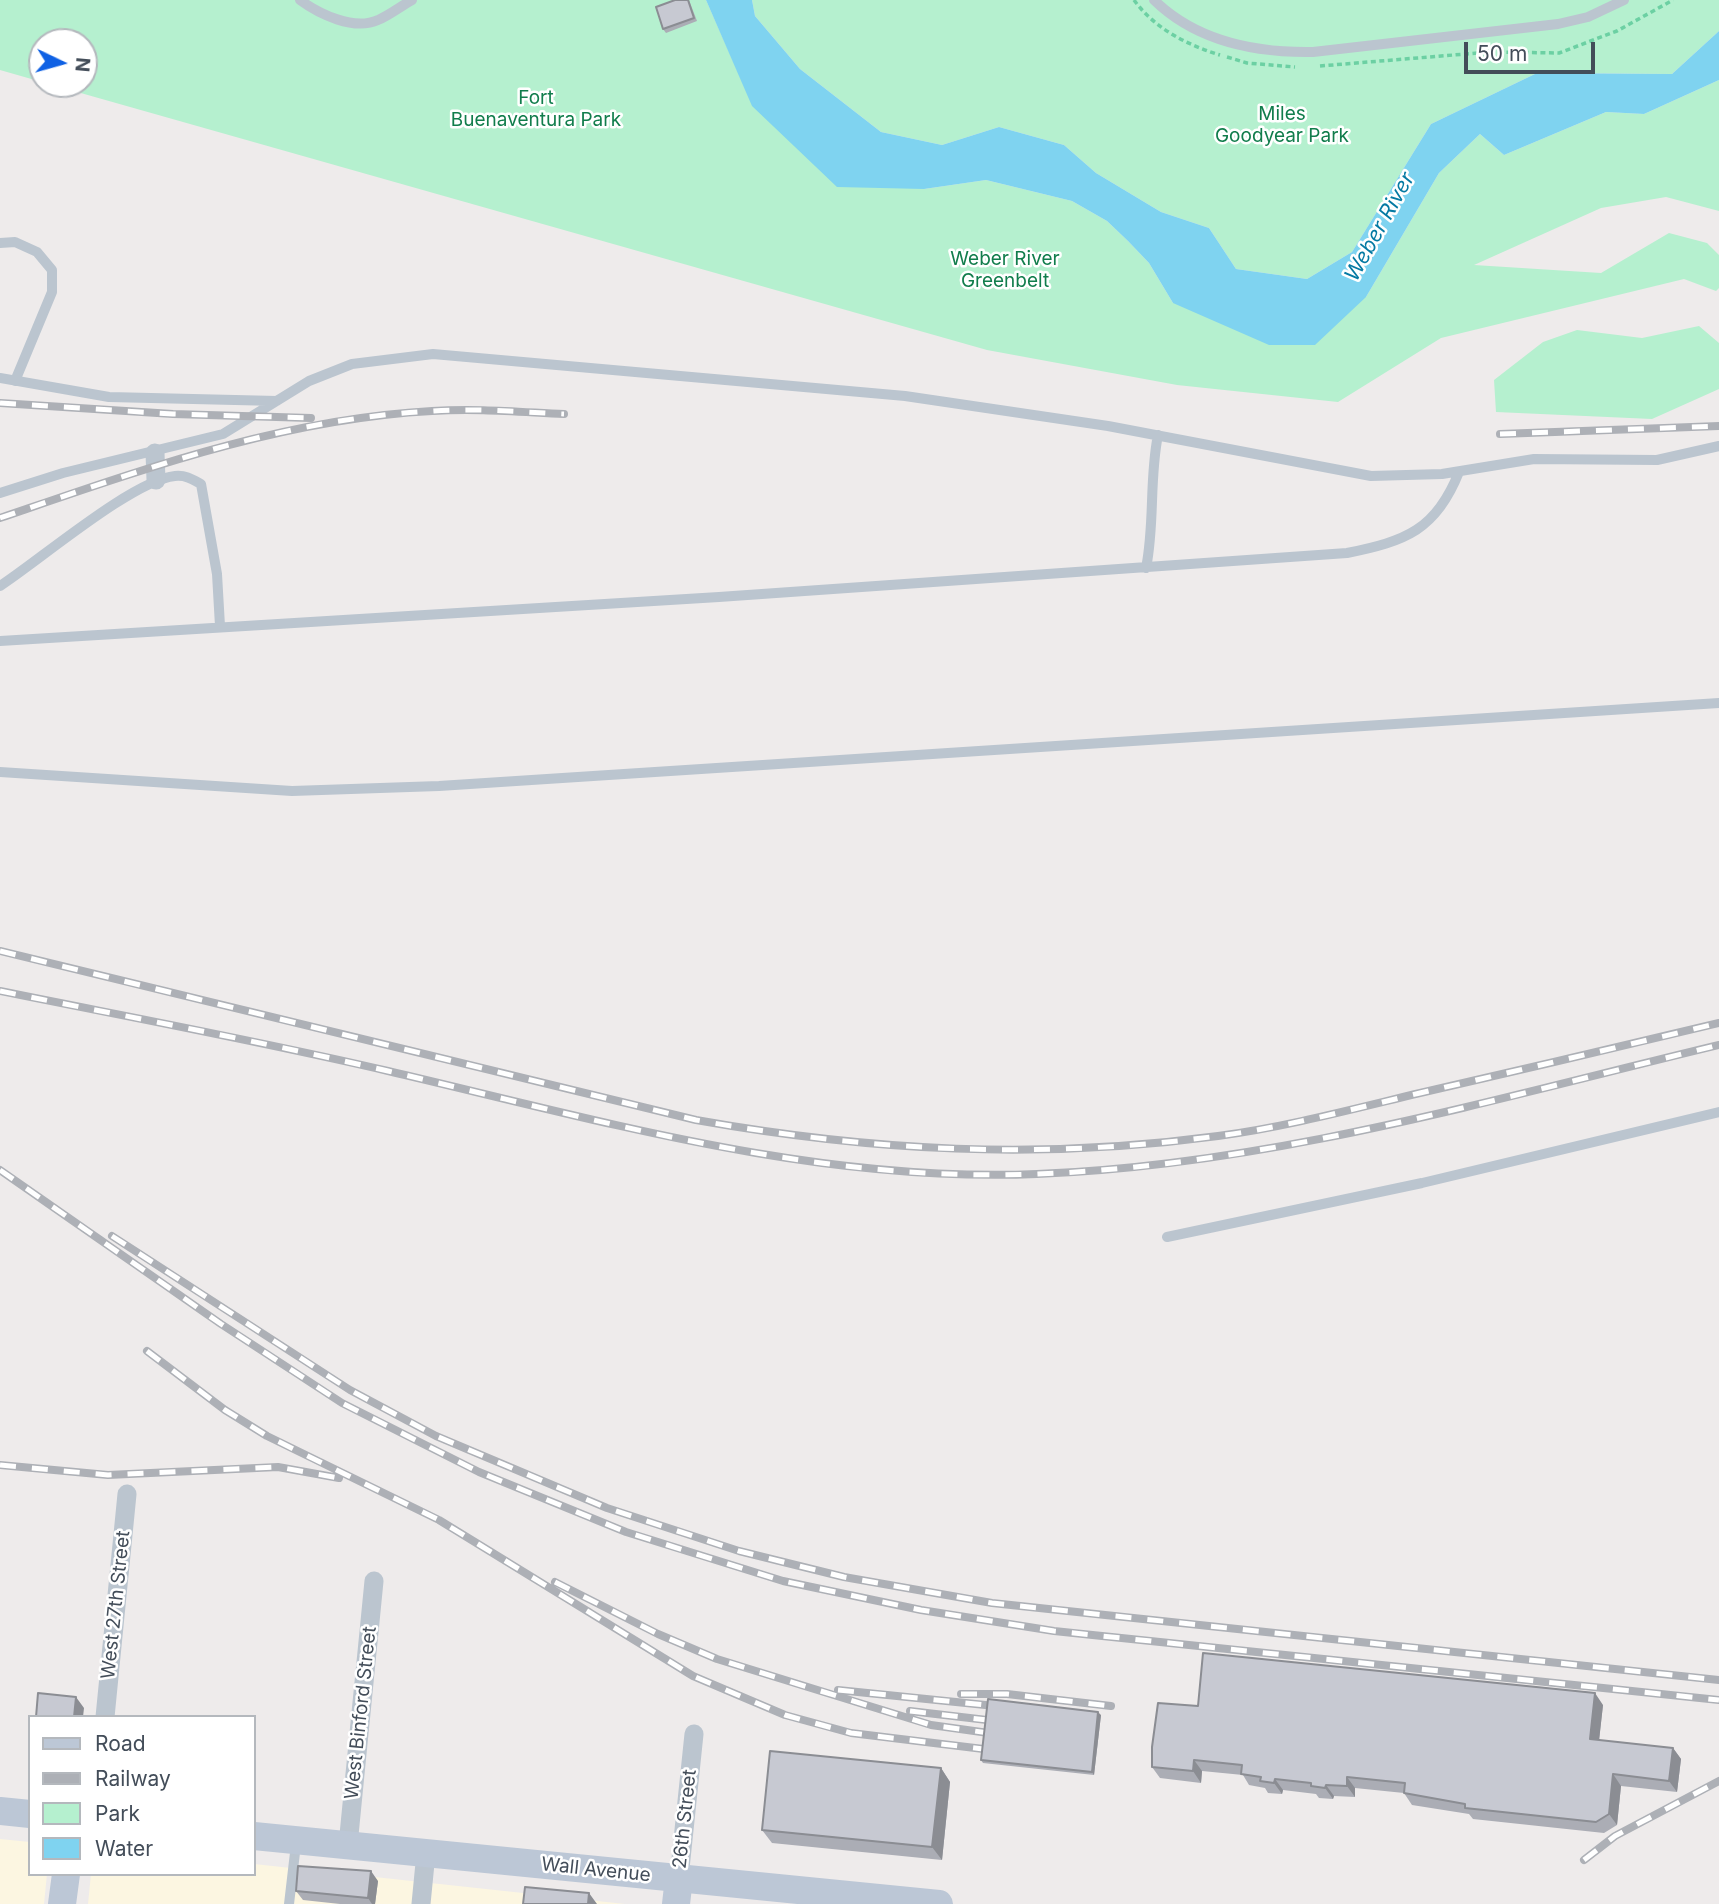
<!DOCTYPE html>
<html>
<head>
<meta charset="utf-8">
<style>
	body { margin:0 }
	#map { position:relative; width:1719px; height:1904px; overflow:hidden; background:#eeebeb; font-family:Inter,sans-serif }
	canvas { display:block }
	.legend { position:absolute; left:28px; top:1715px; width:228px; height:161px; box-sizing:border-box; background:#fff; border:2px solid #b4b8bd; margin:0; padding:9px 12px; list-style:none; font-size:21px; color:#434d59 }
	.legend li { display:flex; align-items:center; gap:14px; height:35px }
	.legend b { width:35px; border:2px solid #b4b8bd }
	.north { position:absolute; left:28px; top:28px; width:70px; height:70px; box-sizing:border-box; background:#fff; border:2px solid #b4b8bd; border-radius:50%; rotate:95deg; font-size:19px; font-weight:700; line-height:28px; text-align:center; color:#434d59 }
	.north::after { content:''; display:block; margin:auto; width:24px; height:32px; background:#0f61e4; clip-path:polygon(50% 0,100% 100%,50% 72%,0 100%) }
	.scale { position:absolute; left:1464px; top:42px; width:131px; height:32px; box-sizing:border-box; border:4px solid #434d59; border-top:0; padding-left:9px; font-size:21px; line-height:24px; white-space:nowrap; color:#434d59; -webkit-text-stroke:5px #fff; paint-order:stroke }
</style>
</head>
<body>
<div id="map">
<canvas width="1719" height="1904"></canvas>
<ul class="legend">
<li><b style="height:9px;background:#bcc7d6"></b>Road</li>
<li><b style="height:9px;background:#adb0b6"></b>Railway</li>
<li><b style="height:19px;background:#b5f0cf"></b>Park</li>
<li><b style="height:19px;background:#7fd3f0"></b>Water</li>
</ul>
<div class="north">N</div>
<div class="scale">50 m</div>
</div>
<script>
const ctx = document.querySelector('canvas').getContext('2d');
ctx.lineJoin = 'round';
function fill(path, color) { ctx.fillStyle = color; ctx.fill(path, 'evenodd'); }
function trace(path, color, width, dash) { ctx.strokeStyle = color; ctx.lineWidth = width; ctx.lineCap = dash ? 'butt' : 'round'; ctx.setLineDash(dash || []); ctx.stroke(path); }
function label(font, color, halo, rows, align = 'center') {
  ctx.font = font + ' Inter,sans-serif'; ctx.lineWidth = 5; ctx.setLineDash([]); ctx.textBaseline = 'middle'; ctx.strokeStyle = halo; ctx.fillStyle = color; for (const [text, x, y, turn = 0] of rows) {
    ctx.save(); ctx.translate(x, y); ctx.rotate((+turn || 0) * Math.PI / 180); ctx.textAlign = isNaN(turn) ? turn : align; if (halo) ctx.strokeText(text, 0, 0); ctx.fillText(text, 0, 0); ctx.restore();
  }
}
const commercial = new Path2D(`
	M0,1839L30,1842V1874H47L44,1904H0Z
	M254,1864L625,1904H88L91,1874H254Z`);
const green = new Path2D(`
	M0,0H706L753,106L924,189L986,180L1072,201L1107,221L1128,241L1149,263L1173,303L1366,297L1439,173L1480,134L1504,155L1606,112L1644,114L1719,80V211L1666,197L1601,208L1474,265L1601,273L1669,233L1707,243L1719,255V288L1716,291L1684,279L1441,338L1338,402L1177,385L987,350L49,84H84V42H42V82L0,70Z
	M752,0H1719V31L1672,74L1537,73L1431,124L1352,252L1307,279L1236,269L1209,228L1161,212L1096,173L1064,145L999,127L942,145L881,132L800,69L755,16Z
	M1699,326L1719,343V389L1652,419L1496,412L1494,380L1543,342L1577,330L1642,338Z`);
const water = new Path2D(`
	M706,0H752L755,16L800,69L881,132L942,145L999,127L1064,145L1096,173L1161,212L1209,228L1236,269L1307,279L1352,252L1431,124L1537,73L1672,74L1719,31V80L1644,114L1606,112L1504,155L1480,134L1439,173L1366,297L1315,345H1269L1173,303L1149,263L1128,241L1107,221L1072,201L986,180L924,189L837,187L752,106Z`);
const path = new Path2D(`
	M1134,0C1154,28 1187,45 1220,55
	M1227,57L1247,63L1295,67
	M1320,66L1490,52L1559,53L1617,31L1673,0`);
const lane = new Path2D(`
	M300,0C319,14 354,31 378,20C390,15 401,6 412,0
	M1154,0C1197,42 1256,53 1313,52L1558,24L1588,17L1624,0
	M0,243L15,242L37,252L52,270V292L15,381
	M0,378L109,397L277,401
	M0,493L63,473L223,434L309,381L352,364L433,354L905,396L1108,426L1371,476L1442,474L1534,459L1657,460L1719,446
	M1146,568C1155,524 1149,479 1158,435
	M0,586C40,560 133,480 175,476C186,475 192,479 201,484L217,574L220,626
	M0,641L719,597L1347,553C1406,541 1436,530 1459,472
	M0,772L292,791L439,786L1719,703
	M1167,1237L1422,1183L1719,1112
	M289,1904L296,1844`);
const street = new Path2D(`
	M155,453L156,480
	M105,1717L127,1494
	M348,1845L374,1581
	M679,1878L694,1734
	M421,1904L426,1853`);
const secondary = new Path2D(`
	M0,1811L30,1814
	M254,1836L939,1904
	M62,1904L66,1874
	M676,1904L679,1878`);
const rail = new Path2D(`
	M0,403L173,414L311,418
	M1500,434L1719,426
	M0,518C141,470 281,419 432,411C476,408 520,412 564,414
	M0,951L696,1120C871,1151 1040,1160 1218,1136C1286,1127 1353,1109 1420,1093C1520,1070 1619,1047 1719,1023
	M0,991C129,1017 259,1041 388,1071C602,1121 815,1183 1037,1174C1270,1165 1494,1099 1719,1045
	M0,1170L221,1324L342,1403L479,1472L626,1532L783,1581L921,1610L1054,1631L1719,1700
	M112,1236L350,1390L436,1436L607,1508L739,1551L844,1577L992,1603L1719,1680
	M147,1351L225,1410L267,1436L439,1520L693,1676L785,1715L851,1733L1000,1751
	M0,1465L108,1475L278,1467L339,1478
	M555,1582L658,1634L717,1659L931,1725L1003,1735
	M838,1690L1005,1707
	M961,1694H1007L1111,1706
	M910,1711L1004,1722
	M1584,1860L1615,1836L1719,1781`);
const wall = new Path2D(`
	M689,0L697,21L666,33L663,29Z
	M1603,1705L1599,1740L1673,1748L1681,1759L1677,1792L1621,1786L1617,1825L1604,1833L1473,1819L1469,1814L1412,1805L1404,1793L1355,1788V1797L1334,1796L1333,1799L1319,1798L1316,1794L1283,1790L1282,1794L1268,1793L1265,1788L1249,1785L1243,1775L1202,1771L1201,1783L1160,1778L1152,1767L1198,1706Z
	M1101,1715L1094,1775L983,1763L981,1760Z
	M941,1768L950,1782L942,1860L772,1843L762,1830Z
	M378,1881L375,1904H340L303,1900L296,1891Z`);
const shadedWall = new Path2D(`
	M1595,1693L1603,1705L1598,1750L1590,1739Z
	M76,1697L84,1708L83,1717H74Z
	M1098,1712L1101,1715L1094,1775L1092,1772Z
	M1673,1748L1681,1759L1677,1792L1669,1781Z
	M1194,1760L1202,1771L1201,1783L1193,1771Z
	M941,1768L950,1782L942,1860L932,1847Z
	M1613,1774L1621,1786L1617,1825L1609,1814Z
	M1347,1777L1355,1788V1797L1347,1786Z
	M1275,1779L1283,1790L1282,1794L1274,1783Z
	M1326,1785L1334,1796L1333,1799L1325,1788Z
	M371,1871L378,1881L375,1904H372L368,1898Z
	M589,1893L597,1904H588Z`);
const building = new Path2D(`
	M675,0H688L694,18L663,29L656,7Z
	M1203,1653L1595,1693L1590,1739L1673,1748L1669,1781L1613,1774L1609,1814L1596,1822L1465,1808V1804L1404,1793L1405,1783L1347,1777V1786L1326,1785L1325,1788L1311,1786V1783L1275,1779L1274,1783L1260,1781L1261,1777L1241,1774L1242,1765L1194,1760L1193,1771L1152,1767V1747L1158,1703L1198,1706Z
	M38,1693L76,1697L74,1717H36Z
	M988,1699L1098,1712L1092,1772L981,1760Z
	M770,1751L941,1768L932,1847L762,1830Z
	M298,1866L371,1871L368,1898L296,1891Z
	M525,1887L589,1893L588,1904H523Z`);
const parkNames = [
	["Fort",536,98],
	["Buenaventura Park",536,120],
	["Miles",1282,114],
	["Goodyear Park",1282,136],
	["Weber River",1005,259],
	["Greenbelt",1005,281]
];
const streetNames = [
	["West 27th Street",116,1605,-84],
	["West Binford Street",361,1713,-84],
	["26th Street",685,1819,-84],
	["Wall Avenue",596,1870,6]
];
const waterNames = [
	["Weber River",1380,227,-61]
];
fill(commercial, '#fcf6e1');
fill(green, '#b5f0cf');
fill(water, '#7fd3f0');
trace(path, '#6cd0a3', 3.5, [5, 3.5]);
trace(lane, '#bbc5cf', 10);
trace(street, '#bbc5cf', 19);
trace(secondary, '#bcc7d6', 28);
trace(rail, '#adb0b6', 8);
trace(rail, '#fff', 5, [16]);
fill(wall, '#abadb5');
fill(shadedWall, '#8b8d93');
fill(building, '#c7c9d2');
trace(building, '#8b8d93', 2);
label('19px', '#117d4c', '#fff', parkNames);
label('19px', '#434d59', '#fff', streetNames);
label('italic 21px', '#057aa3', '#fff', waterNames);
</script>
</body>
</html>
